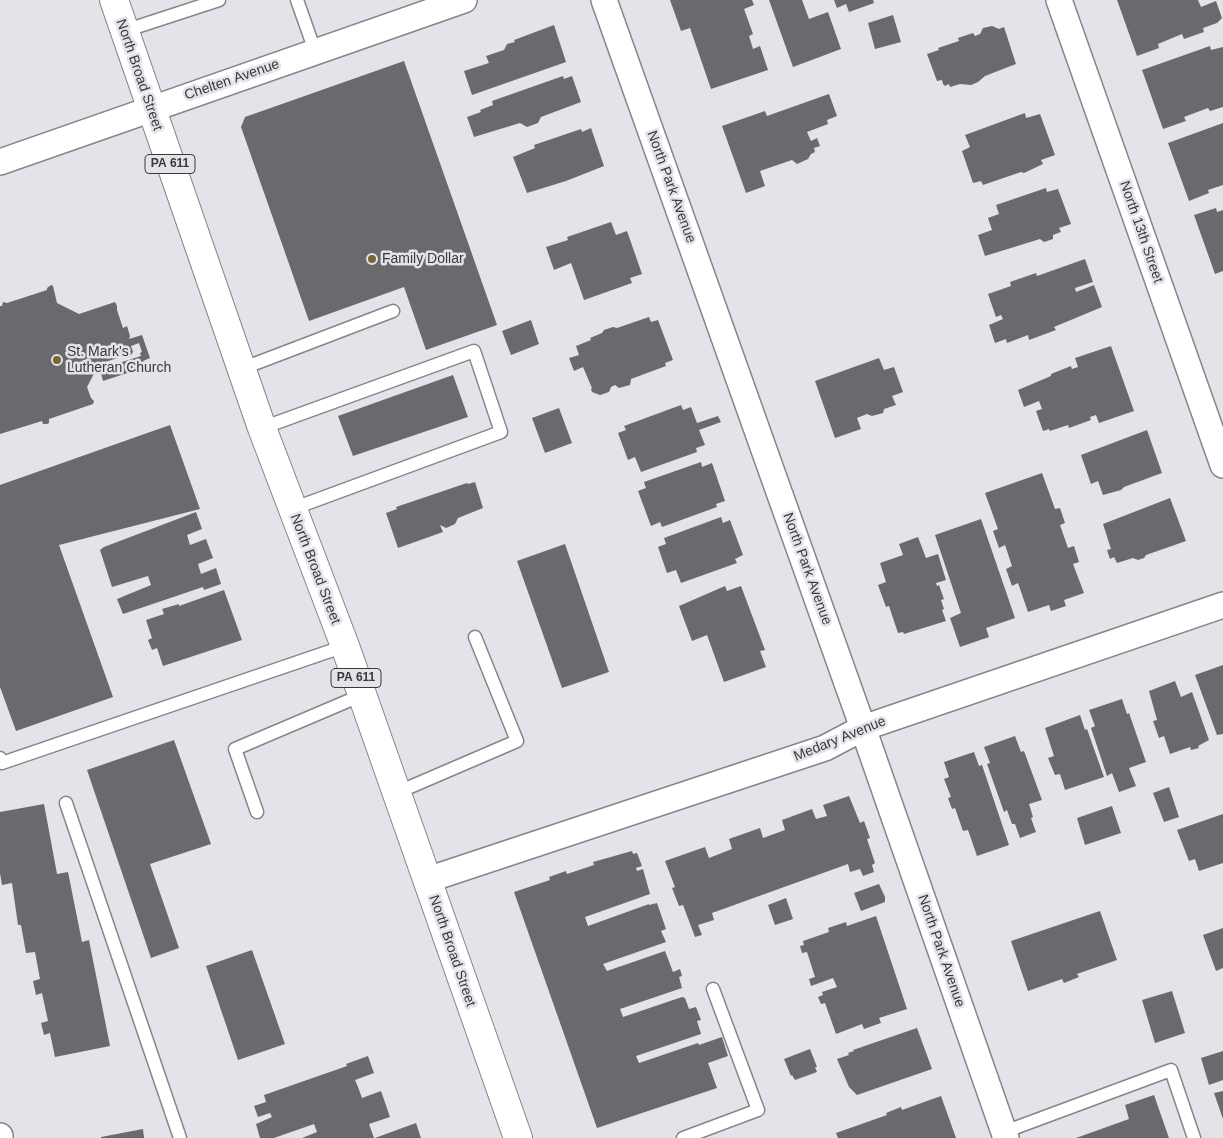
<!DOCTYPE html>
<html>
<head>
<meta charset="utf-8">
<style>
	body { margin:0 }
	canvas { display:block; background:#e4e3e9 }
</style>
</head>
<body>
<canvas width="1223" height="1138"></canvas>
<script>
const ctx = document.querySelector('canvas').getContext('2d');
ctx.lineJoin = 'round';
function fill(path, color) { ctx.fillStyle = color; ctx.fill(path, 'evenodd'); }
function trace(path, color, width, dash) { ctx.strokeStyle = color; ctx.lineWidth = width; ctx.lineCap = dash ? 'butt' : 'round'; ctx.setLineDash(dash || []); ctx.stroke(path); }
function label(font, color, halo, rows, align = 'center') {
  ctx.font = font + ' Arial,sans-serif'; ctx.lineWidth = 5; ctx.setLineDash([]); ctx.textBaseline = 'middle'; ctx.strokeStyle = halo; ctx.fillStyle = color; for (const [text, x, y, turn = 0] of rows) {
    ctx.save(); ctx.translate(x, y); ctx.rotate((+turn || 0) * Math.PI / 180); ctx.textAlign = isNaN(turn) ? turn : align; if (halo) ctx.strokeText(text, 0, 0); ctx.fillText(text, 0, 0); ctx.restore();
  }
}
const building = new Path2D(`
	M670,0H752L754,5L744,9L753,34L749,36L753,49L760,46L768,70L711,89L690,28L681,31Z
	M769,0H802L809,19L828,12L841,49L793,67Z
	M834,0H873L874,3L849,12L846,4L837,8Z
	M1117,0H1198L1201,7L1216,1L1222,18L1217,23L1203,28L1204,32L1184,39L1182,34L1158,44L1159,48L1137,56Z
	M893,15L901,42L875,49L868,23Z
	M554,25L566,62L472,95L464,71L489,63L486,56L504,50L507,44L515,42L514,40Z
	M992,26L999,29L1004,27L1016,64L985,76L978,82L971,85L960,84L950,87L949,84L945,86L943,84L942,80L937,81L927,54L939,50L938,48L959,41L958,38L973,33L975,36L980,34L983,28Z
	M1210,46L1211,50L1223,47V107L1210,111L1208,108L1184,117L1186,121L1163,129L1142,70Z
	M404,61L497,325L426,350L404,287L309,321L241,127L245,117Z
	M563,76L564,79L572,76L581,102L541,117L538,123L527,127L520,123L474,137L467,117L481,112L480,110L493,105L492,101Z
	M829,94L837,116L827,120L828,124L807,132L811,141L817,138L820,146L814,148L815,152L811,154L808,159L797,164L792,160L760,171L765,186L746,193L722,126L765,111L767,116Z
	M1025,113L1026,118L1040,114L1055,155L1041,160L1043,164L1024,173L1021,172L983,185L981,181L973,183L962,151L970,147L965,135Z
	M1223,123V185L1208,190L1209,193L1189,201L1168,143Z
	M591,128L604,166L566,181L527,193L513,157L535,148L534,145L581,129L582,132Z
	M1046,188L1047,192L1058,189L1071,224L1059,228L1061,232L1053,235V239L1044,242L1040,239L985,256L978,235L992,230L988,218L999,214L996,205Z
	M1216,208L1217,212L1223,210V271L1215,274L1194,215Z
	M611,222L616,235L627,231L642,274L630,278L632,283L584,300L571,263L554,270L546,247L568,240L567,237Z
	M1085,259L1093,282L1075,288L1076,292L1094,285L1102,307L1054,327L1056,330L1029,340L1028,335L1007,343L1006,339L995,343L989,325L1003,319L1001,315L996,317L988,294L1011,286L1010,282L1036,273L1037,276Z
	M51,285L53,286L57,303L79,314L115,302L117,306V310L123,328L127,326L130,336L129,339L142,335L150,358L143,361L146,367L103,381L100,369L141,356L140,353L142,352L139,343L131,346L133,352L131,355H127L99,364L87,387L91,398L94,401L93,404L49,419V423L47,424H43L42,421L0,434V306H2L3,302L7,303L47,290V288Z
	M649,317L651,322L658,320L673,360L665,363L666,366L631,379L630,385L619,388L615,385L611,387L609,392L600,395L592,392L591,389L592,388L583,367L574,371L569,358L579,355L576,346L591,340L590,338L602,333L604,330L613,327L617,328Z
	M531,320L539,344L511,355L502,331Z
	M1111,346L1134,411L1099,423L1096,415L1090,417L1091,420L1069,428L1068,425L1050,431L1049,429L1043,431L1036,411L1042,409L1039,401L1024,407L1018,390L1051,376V374L1071,366L1072,369L1078,367L1075,358Z
	M879,358L884,370L894,367L903,392L892,396L896,405L884,409L883,413L872,416L867,414L857,418L861,429L835,438L815,381Z
	M453,375L468,417L353,456L338,416Z
	M681,405L683,410L691,407L697,423L718,416L721,422L699,430L705,445L696,448L697,452L641,472L635,457L628,460L618,433L626,430L624,426Z
	M559,408L572,443L545,453L532,418Z
	M170,425L200,509L59,545L113,697L16,731L0,687V485Z
	M1147,430L1162,473L1124,487L1121,490L1103,495L1098,481L1091,484L1081,455Z
	M701,462L702,467L712,463L725,501L716,504L717,507L662,527L660,522L651,526L638,491L646,488L644,482Z
	M1042,473L1055,509L1060,508L1065,523L1060,525L1068,548L1074,546L1079,562L1073,564L1084,593L1064,600L1066,606L1051,611L1049,605L1028,612L1018,583L1012,586L1006,569L1012,566L1005,545L999,548L993,531L998,529L985,493Z
	M475,482L483,508L458,518L455,524L446,528L440,525L443,532L398,548L386,513L397,509L396,507L467,483L468,484Z
	M1170,498L1186,541L1146,555L1144,558L1138,560L1133,558L1117,563L1114,557L1110,559L1107,550L1111,549L1103,524Z
	M196,512L202,529L187,535L190,545L206,539L213,558L198,564L201,574L216,568L221,584L204,590L203,587L123,614L117,599L151,585L148,576L112,587L100,550L104,547Z
	M721,517L723,523L730,520L743,555L735,559L737,563L681,583L676,570L667,573L658,547L666,544L664,538Z
	M981,519L1015,618L986,628L989,637L960,647L950,618L961,613L935,535Z
	M918,537L926,558L938,554L946,580L936,583L937,586L939,585L944,599L941,600L944,609L942,610L946,621L904,634L903,632L898,633L889,606L886,607L878,585L886,582L880,563L903,555L899,544Z
	M565,544L609,672L562,688L517,561Z
	M725,586L727,591L741,586L765,650L760,651L766,667L724,682L707,635L692,641L679,606Z
	M224,590L242,640L163,666L157,648L152,650L148,640L152,638L146,620L164,614L162,609L179,604V606Z
	M1223,665V734L1217,735L1195,675Z
	M1175,681L1181,697L1192,692L1209,740L1198,746L1199,748L1191,750L1190,747L1170,754L1164,736L1159,738L1153,721L1157,720L1149,691Z
	M1122,699L1127,714L1129,713L1146,762L1129,768L1136,786L1119,792L1112,773L1107,776L1091,728L1095,726L1089,710Z
	M1080,715L1085,730L1087,729L1104,777L1065,790L1060,774L1055,775L1048,758L1054,756L1045,728Z
	M1015,736L1021,752L1024,751L1042,800L1029,804L1033,817L1031,818L1036,832L1020,838L1015,824H1012L1007,810L1004,812L987,764L990,763L984,747Z
	M174,740L211,844L150,864L179,948L151,958L87,770Z
	M974,752L979,766L982,765L1009,845L977,856L968,830L963,831L955,808L952,809L948,798L951,797L944,779L949,777L944,762Z
	M1169,787L1179,817L1164,822L1153,793Z
	M849,796L860,823L864,821L870,838L867,839L875,863L872,865L874,872L863,876L860,869L850,872L848,864L712,913L714,920L698,925L702,935L695,937L683,905L679,906L672,888L675,887L665,861L705,847L709,858L732,849L729,839L760,828L763,838L785,830L782,820L812,809L816,819L827,816L823,805Z
	M44,804L57,874L68,872L82,942L89,940L110,1046L55,1057L50,1033L44,1035L41,1023L48,1021L42,993L36,995L33,981L40,979L35,952L26,953L21,925H18L12,883L2,885L0,873V812Z
	M1112,806L1121,833L1085,845L1077,818Z
	M1223,814V863L1199,871L1195,859L1189,861L1177,830Z
	M632,851L633,854L637,853L642,866L636,868L637,871L643,869L650,894L585,917L588,926L649,904V905L657,903L666,929L661,931L666,942L603,964L607,971L665,951L673,972L680,969L682,976L679,977L682,988L620,1009L623,1017L682,997L685,998L689,1009L696,1007L701,1020L697,1021L701,1034L636,1056L639,1063L698,1043L699,1045L722,1037L728,1056L708,1063L717,1088L597,1128L514,892L550,880L549,877L566,871L567,874L594,865L593,862Z
	M879,884L885,897V902L861,911L854,893Z
	M786,898L793,919L775,925L768,905Z
	M1100,911L1117,960L1077,974L1079,977L1064,983L1062,979L1028,991L1011,941Z
	M876,916L907,1009L879,1018L881,1023L864,1029L862,1024L836,1034L825,1003L821,1004L818,997L823,995L822,992L837,987L833,978L811,986L809,979L815,977L807,952L802,953L800,946L804,945L803,941L829,932L828,928L846,922L847,926Z
	M1223,928V968L1216,971L1203,935Z
	M252,950L285,1044L238,1060L206,966Z
	M1172,991L1185,1033L1155,1043L1142,1000Z
	M917,1028L932,1069L857,1095L849,1087L837,1059L849,1055L848,1053L854,1051L853,1050Z
	M810,1049L817,1067H815L817,1072L795,1080L792,1075L791,1076L784,1059Z
	M1223,1051V1080L1209,1085L1201,1058Z
	M368,1056L374,1073L355,1080L358,1087L362,1098L381,1091L390,1117L369,1124L374,1138H302L317,1132L314,1124L274,1138H260L256,1124L272,1117L270,1113L258,1117L254,1106L266,1102L264,1095L347,1066L346,1064Z
	M1223,1091V1119L1214,1093Z
	M1154,1095L1169,1138H1076L1129,1119L1125,1105Z
	M941,1096L956,1138H838L836,1133L887,1115L886,1113L901,1107L902,1110Z
	M416,1123L421,1138H375Z
	M143,1129L144,1138H101V1137Z`);
const lane = new Path2D(`
	M297,0L315,51
	M124,31L219,0
	M241,369L393,311
	M262,428L474,351L501,432L292,509
	M0,758L2,763L345,646
	M396,793L517,741L475,637
	M66,803L180,1138
	M257,812L235,749L362,695
	M1004,1132L1171,1070L1194,1138
	M683,1138L758,1110L713,989`);
const street = new Path2D(`
	M604,0L863,728L1006,1138
	M1059,0L1223,465
	M0,162L464,0
	M427,880L825,748L863,728L1223,605
	M0,1136V1138`);
const primary = new Path2D(`
	M114,0L262,428L345,646L518,1138`);
const markers = [
	[372,259,5,"#7a6433"],
	[57,360,5,"#7a6433"]
];
const shields = [
	[170,164,50],
	[356,678,50]
];
const shieldNames = [
	["PA 611",170,164],
	["PA 611",356,678]
];
const streetNames = [
	["North Broad Street",139,75,71],
	["Chelten Avenue",232,80,-19],
	["North Park Avenue",671,187,70],
	["North 13th Street",1141,232,71],
	["North Broad Street",315,569,69],
	["North Park Avenue",807,569,70],
	["Medary Avenue",840,739,-22],
	["North Broad Street",452,951,71],
	["North Park Avenue",941,951,71]
];
const poiNames = [
	["Family Dollar",382,259],
	["St. Mark's",67,352],
	["Lutheran Church",67,368]
];
fill(building, '#6a696e');
trace(lane, '#85858a', 15);
trace(street, '#85858a', 28);
trace(primary, '#85858a', 30);
trace(lane, '#fff', 12);
trace(street, '#fff', 25);
trace(primary, '#fff', 28);
for (const [x, y, r, color] of markers) { const dot = new Path2D(); dot.arc(x, y, r, 0, 2 * Math.PI); ctx.fillStyle = color; ctx.fill(dot); trace(dot, '#e4e3e9', 2); }
for (const [x, y, w] of shields) { const box = new Path2D(); box.roundRect(x - w / 2, y - 9.5, w, 19, 4); ctx.fillStyle = '#e4e3e9'; ctx.fill(box); trace(box, '#39393b', 1); }
label('bold 12px', '#39393b', null, shieldNames);
label('14px', '#39393b', '#e4e3e9', streetNames);
label('14px', '#39393b', '#e4e3e9', poiNames, 'left');
</script>
</body>
</html>
